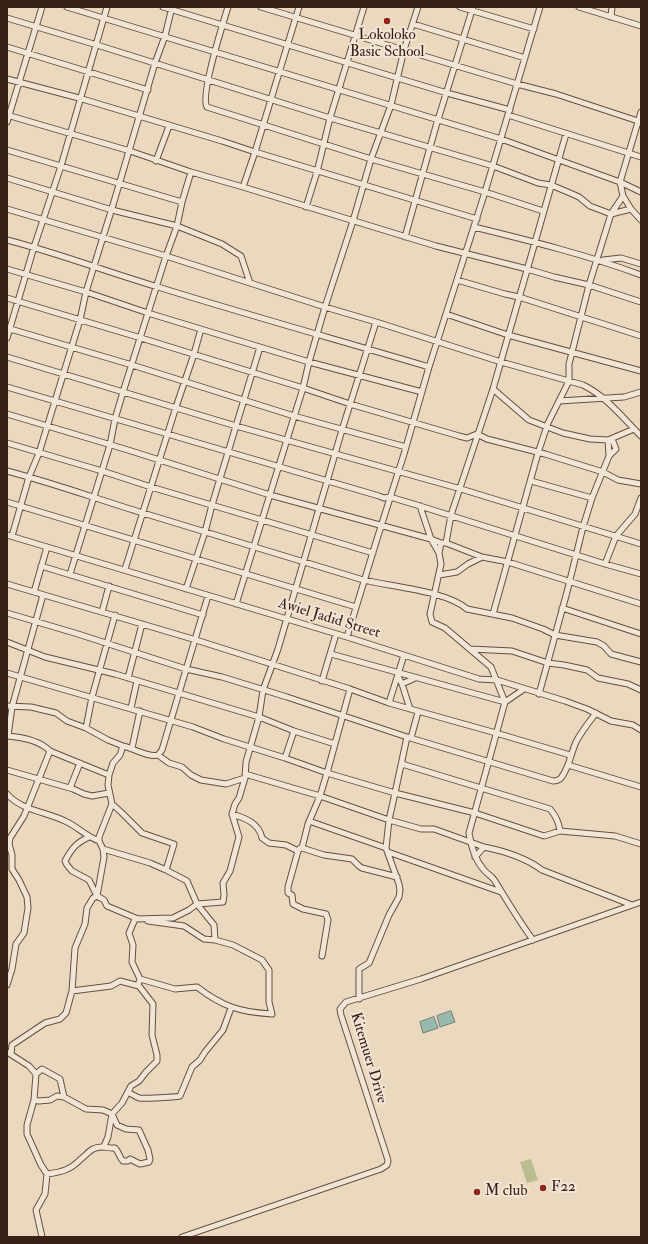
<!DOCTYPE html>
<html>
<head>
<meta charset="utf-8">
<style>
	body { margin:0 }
	#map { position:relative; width:648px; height:1244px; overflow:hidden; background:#ead9be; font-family:"IM FELL Double Pica",serif }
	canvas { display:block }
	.frame { position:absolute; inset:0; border:8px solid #392117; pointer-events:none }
</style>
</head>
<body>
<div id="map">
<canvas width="648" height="1244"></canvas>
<div class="frame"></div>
</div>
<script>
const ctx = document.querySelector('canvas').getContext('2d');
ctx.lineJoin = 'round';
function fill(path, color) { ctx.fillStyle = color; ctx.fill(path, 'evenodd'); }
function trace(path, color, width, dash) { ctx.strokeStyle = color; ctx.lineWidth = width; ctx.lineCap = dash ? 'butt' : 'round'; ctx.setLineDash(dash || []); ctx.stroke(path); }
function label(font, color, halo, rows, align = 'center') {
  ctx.font = font + ' "IM FELL Double Pica",serif'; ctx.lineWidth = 4; ctx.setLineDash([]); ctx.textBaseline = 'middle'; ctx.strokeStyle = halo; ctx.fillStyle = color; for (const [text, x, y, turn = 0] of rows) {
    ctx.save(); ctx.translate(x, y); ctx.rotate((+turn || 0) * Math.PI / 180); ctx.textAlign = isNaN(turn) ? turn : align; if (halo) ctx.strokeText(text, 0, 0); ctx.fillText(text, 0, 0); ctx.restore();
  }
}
const green = new Path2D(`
	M531,1159L538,1180L527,1183L520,1162Z`);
const water = new Path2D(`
	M451,1011L455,1022L440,1027L437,1016Z
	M434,1017L438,1028L423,1033L420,1022Z`);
const minor = new Path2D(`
	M67,7L501,139L620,182L641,192
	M163,7L447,93L510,110
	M228,7C223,23 200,96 207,107L371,159L485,192L543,211
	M261,7L517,84L556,94L641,122
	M460,7L534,29
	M579,7L641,26
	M611,17L612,7
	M7,18L97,45L330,118L493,166L538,183L551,185L570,193L579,197L590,206L611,214L631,209
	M413,24L525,58
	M7,47L148,90
	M7,79L79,98L222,141L255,152L299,7
	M7,115L130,151L191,172L243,187L436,246L527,269L554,277L589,285L641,302
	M508,115L641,157
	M7,122L42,7
	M7,150L182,202
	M156,161L169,126
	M7,178L112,210L177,226L222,244L241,256L250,283
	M243,187L255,152L477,219
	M623,196L631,209L641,220
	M306,207L317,172L330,118L364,7
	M7,209L166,256L325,307L376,322L501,362L583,385C606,396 623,418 641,436
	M474,227C531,241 587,255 641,275
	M405,237L436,126L473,7
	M7,240C58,253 107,272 158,287C248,315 338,340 429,367
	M603,260L621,258L641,264
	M7,269L86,292L148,313L309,362L422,392
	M457,280L505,294L519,297L641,336
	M7,298L141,338L303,388L350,404L459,436L467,438L477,434L487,439L545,454L590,468L603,472L618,480L641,484
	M446,314L508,335L641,371
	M7,328L132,365L294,416L406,447
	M7,338L34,247L61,166L107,7
	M7,357L236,426L461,489L641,544
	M7,387L379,496L384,498L390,497L420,506L605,564L641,574
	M493,389L529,420L563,433L590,439L608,440L634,429
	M559,401L624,397L641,392
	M7,414L128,450L270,495L431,539L441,543H446L482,557L508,562L641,604
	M608,440L609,456
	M7,443L102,471L151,487L373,553
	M7,471C53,483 97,499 143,513C215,535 287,557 360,579C389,587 445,590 467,609L512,618L543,629L555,635L597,642L604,646L611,654L641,662
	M531,481L592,498
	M7,502L356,607
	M420,506L431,539L439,553
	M7,535L347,637L479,679L497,680L565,701L587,709L611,721L633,725L641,730
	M12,536L29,477L39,453L80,320L86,292L94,266L113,205L155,63L165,36L172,7
	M441,543L439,553L441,564L430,614L432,622L445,628L491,667L505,702L469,833C471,846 475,860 484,870C487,874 492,876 495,881C507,901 519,921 533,940
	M446,543L451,515L493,389L566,134
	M605,564L616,536L635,514L641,498
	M41,566L203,615
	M125,569L176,407L194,354L201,329
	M70,574L110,445L115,419L123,392L166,256L177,226L182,202L191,172
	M439,575L457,572L468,564L482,557
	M7,584L196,640L350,689L389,703L496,733L570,755
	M186,589L205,532L212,505L260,347
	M34,592L47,547
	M236,604L303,388L309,362L325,307L353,221L371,159L391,105L404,50L418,7
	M562,608L641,634
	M102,612L109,586
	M7,613L78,634L186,669L222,677L287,697L407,737L553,781C556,781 559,780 561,778C569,768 571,753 576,742C581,732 589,722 596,713
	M493,614L538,453L548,423L569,381V364L589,285L611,214L623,196L620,182L641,112
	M347,637L377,539L404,454L429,367L485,192L540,7
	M7,642L45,657L115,674L259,717L294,731L335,744
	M470,649L512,651L548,663L564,665L587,670L598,678L628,684L641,690
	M331,654L505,702L524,689
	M7,673L193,727L224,739L285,758L327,773L395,793L389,820L421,829H434L484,847
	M398,676L402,684L410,709
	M128,678L142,624
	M322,681L336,634
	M402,684L415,678
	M539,694L567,592L583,527L592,498L609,456L616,449L612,439
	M389,703L404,655
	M7,706L31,707L56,713L67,721L86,728L108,740L123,746
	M131,708L137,681
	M86,728L92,697L115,615
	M7,736C21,737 40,741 50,751L24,816L10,838L9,844L12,855V869L19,880L27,897L28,908L24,933L16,944L12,969L7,985
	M8,736L12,707L43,595
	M407,737L395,793L475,813L544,836L560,831
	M411,738L418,712
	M132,748L140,711
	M50,751L94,769L109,775
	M158,755L169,763L182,767L191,775L201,780L226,784L245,778
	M285,758L294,731
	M402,764L550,809C556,816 559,822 560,831L615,836L641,844
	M568,765L641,787
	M7,770L73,789L84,794L92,796L109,793
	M245,774L320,796L389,820L386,848L399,884L400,890L399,897L389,915L369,963L359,969V999
	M70,788L80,763
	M7,794C22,811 48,812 67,822C79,828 86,836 99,841
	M112,804L121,812L142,833L174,844L166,870L187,881L197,904L214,925L215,940L233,945L262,960L269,970V1002L272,1014C240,1012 223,1007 197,987L175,989L140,979
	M232,814C245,818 259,823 262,838L269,843L286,845L298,851
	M309,821L386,848
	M89,837C76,843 72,848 65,861L67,865L72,871L89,880L97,896L104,900L107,906L138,919
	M302,848L324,855L352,859L359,866L362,868L397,877
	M103,849L150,863L166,870
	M388,852L501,892
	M475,857L484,847C504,851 526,858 542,870L632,905
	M135,919L173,918L189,910L197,904L223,902L224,895L223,883L230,871L239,837L232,814L235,804L239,798L245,778L246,762L259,717L263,690L278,649L342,430L376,322
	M135,919L129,933L133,945L132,962L140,979L139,982
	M148,921L184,926L204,939L215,940
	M322,956L328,920L326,914L303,909L293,904L292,895L288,893V887L298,851L300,848H302L308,824L320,796L327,773L350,689
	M72,991L111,986L120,981L139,986L153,1004L152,1035L157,1055V1061L146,1072L139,1081L131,1086L122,1103L112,1114L108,1137L104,1146
	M7,1052L29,1066L36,1074L34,1100L27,1125V1134L41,1165L47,1174L45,1194L36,1210L42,1237
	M11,1054L12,1045L45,1023L60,1019L66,1013L72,991L75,948L85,924L87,908L93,898L97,896L104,857L103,849L99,841V837L112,804L108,785L109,775L113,763L120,755L123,746C133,748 149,758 158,755L162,750L208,596
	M36,1074L42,1069L60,1079L64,1097
	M128,1092C131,1094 135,1096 139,1098C142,1099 178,1097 180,1096L192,1067L200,1060L205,1052L223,1030L231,1008
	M34,1100L39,1101L50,1100L57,1096L64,1097L86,1109L103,1110L112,1114L117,1125L126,1129L139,1130L148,1150L150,1159L149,1162L140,1164L130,1159L128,1161H123C119,1157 119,1152 115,1148C107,1149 102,1144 93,1149C89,1151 85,1156 81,1159C70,1170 62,1172 47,1174
	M182,1237L381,1169L387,1165L388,1161L387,1157L341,1015L340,1009L346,1002L421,979L641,902`);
const markers = [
	[387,21,4,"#8f2418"],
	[543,1188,4,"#8f2418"],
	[477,1192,4,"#8f2418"]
];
const poiNames = [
	["Lokoloko",387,36,"center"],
	["Basic School",387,53,"center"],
	["F22",551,1188],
	["M club",485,1192]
];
const streetNames = [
	["Awiel Jadid Street",329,619,17],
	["Kitemuer Drive",368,1058,73]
];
fill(green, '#babe8f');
fill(water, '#98baae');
trace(water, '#727d72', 1);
trace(minor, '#654f41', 7);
trace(minor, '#f1e6d5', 5);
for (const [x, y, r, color] of markers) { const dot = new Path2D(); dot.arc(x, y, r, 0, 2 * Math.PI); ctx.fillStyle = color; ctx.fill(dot); trace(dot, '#f1e6d5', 1.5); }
label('15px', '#392117', '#f1e6d5', poiNames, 'left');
label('15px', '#392117', '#f1e6d5', streetNames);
</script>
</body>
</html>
